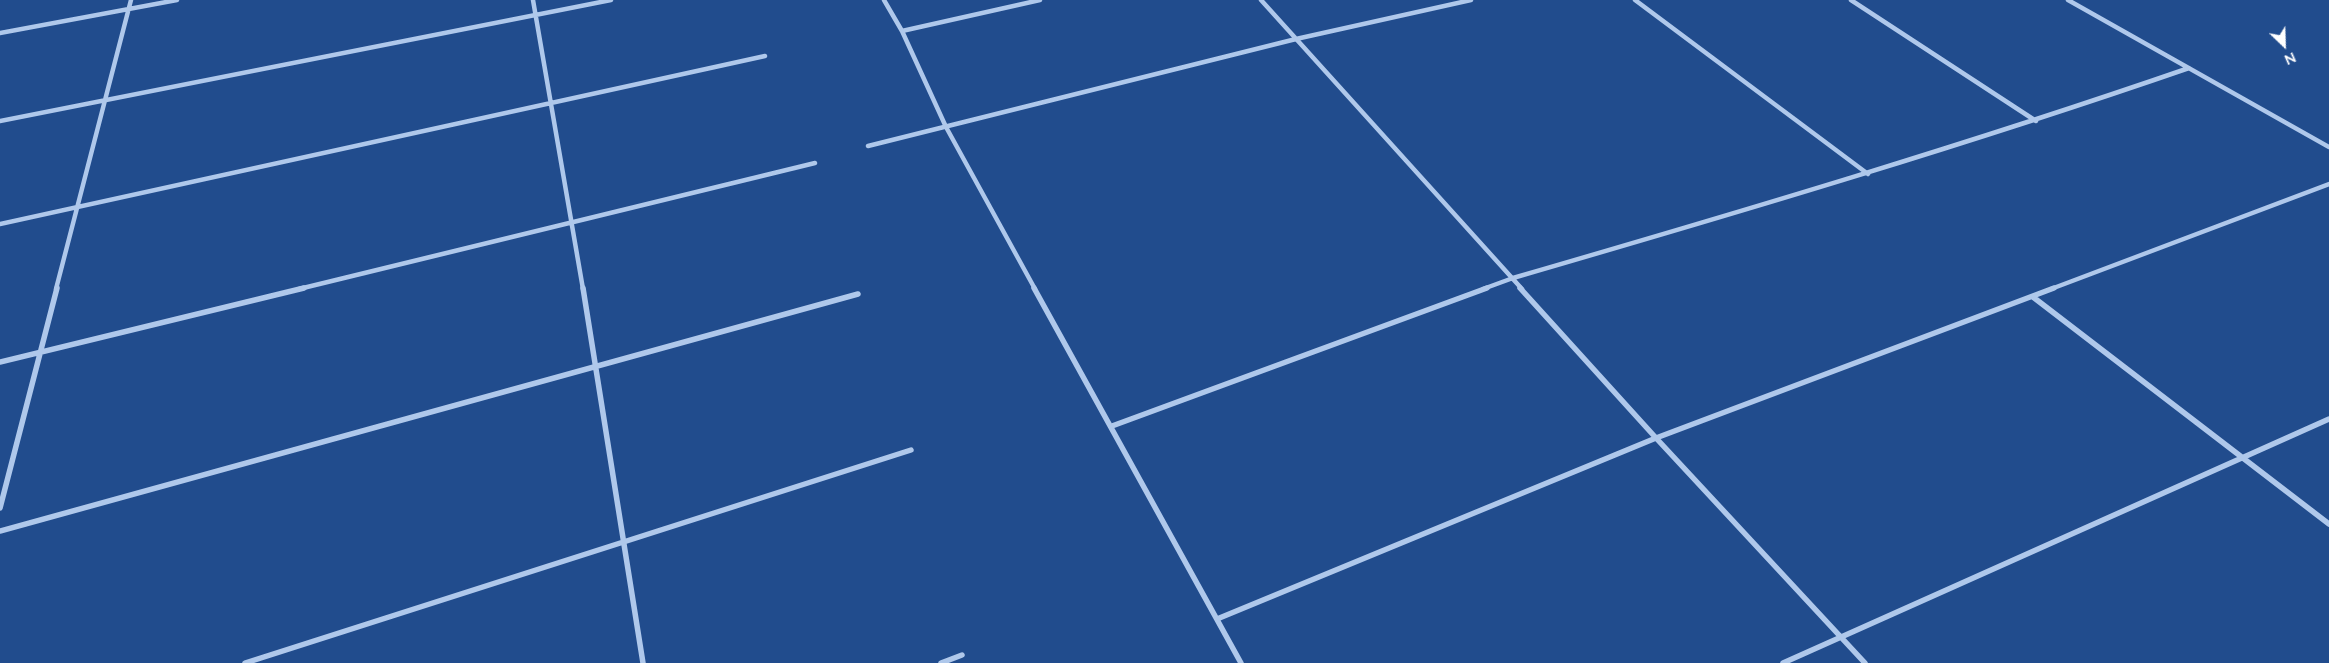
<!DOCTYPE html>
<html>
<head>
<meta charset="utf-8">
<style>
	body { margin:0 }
	#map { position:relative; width:2329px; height:663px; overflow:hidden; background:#214c8d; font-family:Lato,sans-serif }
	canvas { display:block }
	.north { position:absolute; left:2259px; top:20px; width:50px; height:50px; -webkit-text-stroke:4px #214c8d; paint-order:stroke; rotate:156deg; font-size:14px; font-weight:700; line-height:20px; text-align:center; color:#fff }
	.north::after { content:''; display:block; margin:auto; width:18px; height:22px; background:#fff; clip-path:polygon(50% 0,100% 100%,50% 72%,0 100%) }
</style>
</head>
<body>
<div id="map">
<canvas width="2329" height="663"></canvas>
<div class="north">N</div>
</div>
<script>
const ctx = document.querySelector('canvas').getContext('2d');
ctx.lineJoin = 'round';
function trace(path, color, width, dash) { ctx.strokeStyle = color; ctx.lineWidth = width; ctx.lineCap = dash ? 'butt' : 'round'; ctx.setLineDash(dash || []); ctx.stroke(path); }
const minorFar1 = new Path2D(`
	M533,0L583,289
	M884,0L902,31L1040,0
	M1261,0L1522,289
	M1635,0L1868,174
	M1851,0L2036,121
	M2068,0L2329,147
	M902,31L946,127L1035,289
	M0,33L177,0
	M0,121L611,0
	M868,146L1296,39L1471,0
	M0,224L765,56
	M56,289L131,0
	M299,289L815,163
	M1483,289L1513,278C1740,212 1966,145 2189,68
	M2051,289L2329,184`);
const minor = new Path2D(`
	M583,288L643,663
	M1034,288L1241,663
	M1520,288L1656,438L2054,288
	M2033,297L2329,524
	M0,362L304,288
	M1112,426L1487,288
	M0,508L57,288
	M0,531L858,294
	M1217,619L1656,438L1865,663
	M245,663L911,450
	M941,663L962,655
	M1783,663L2329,419`);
trace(minorFar1, '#afc8eb', 4.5);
trace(minor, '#afc8eb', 5.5);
</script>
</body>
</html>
